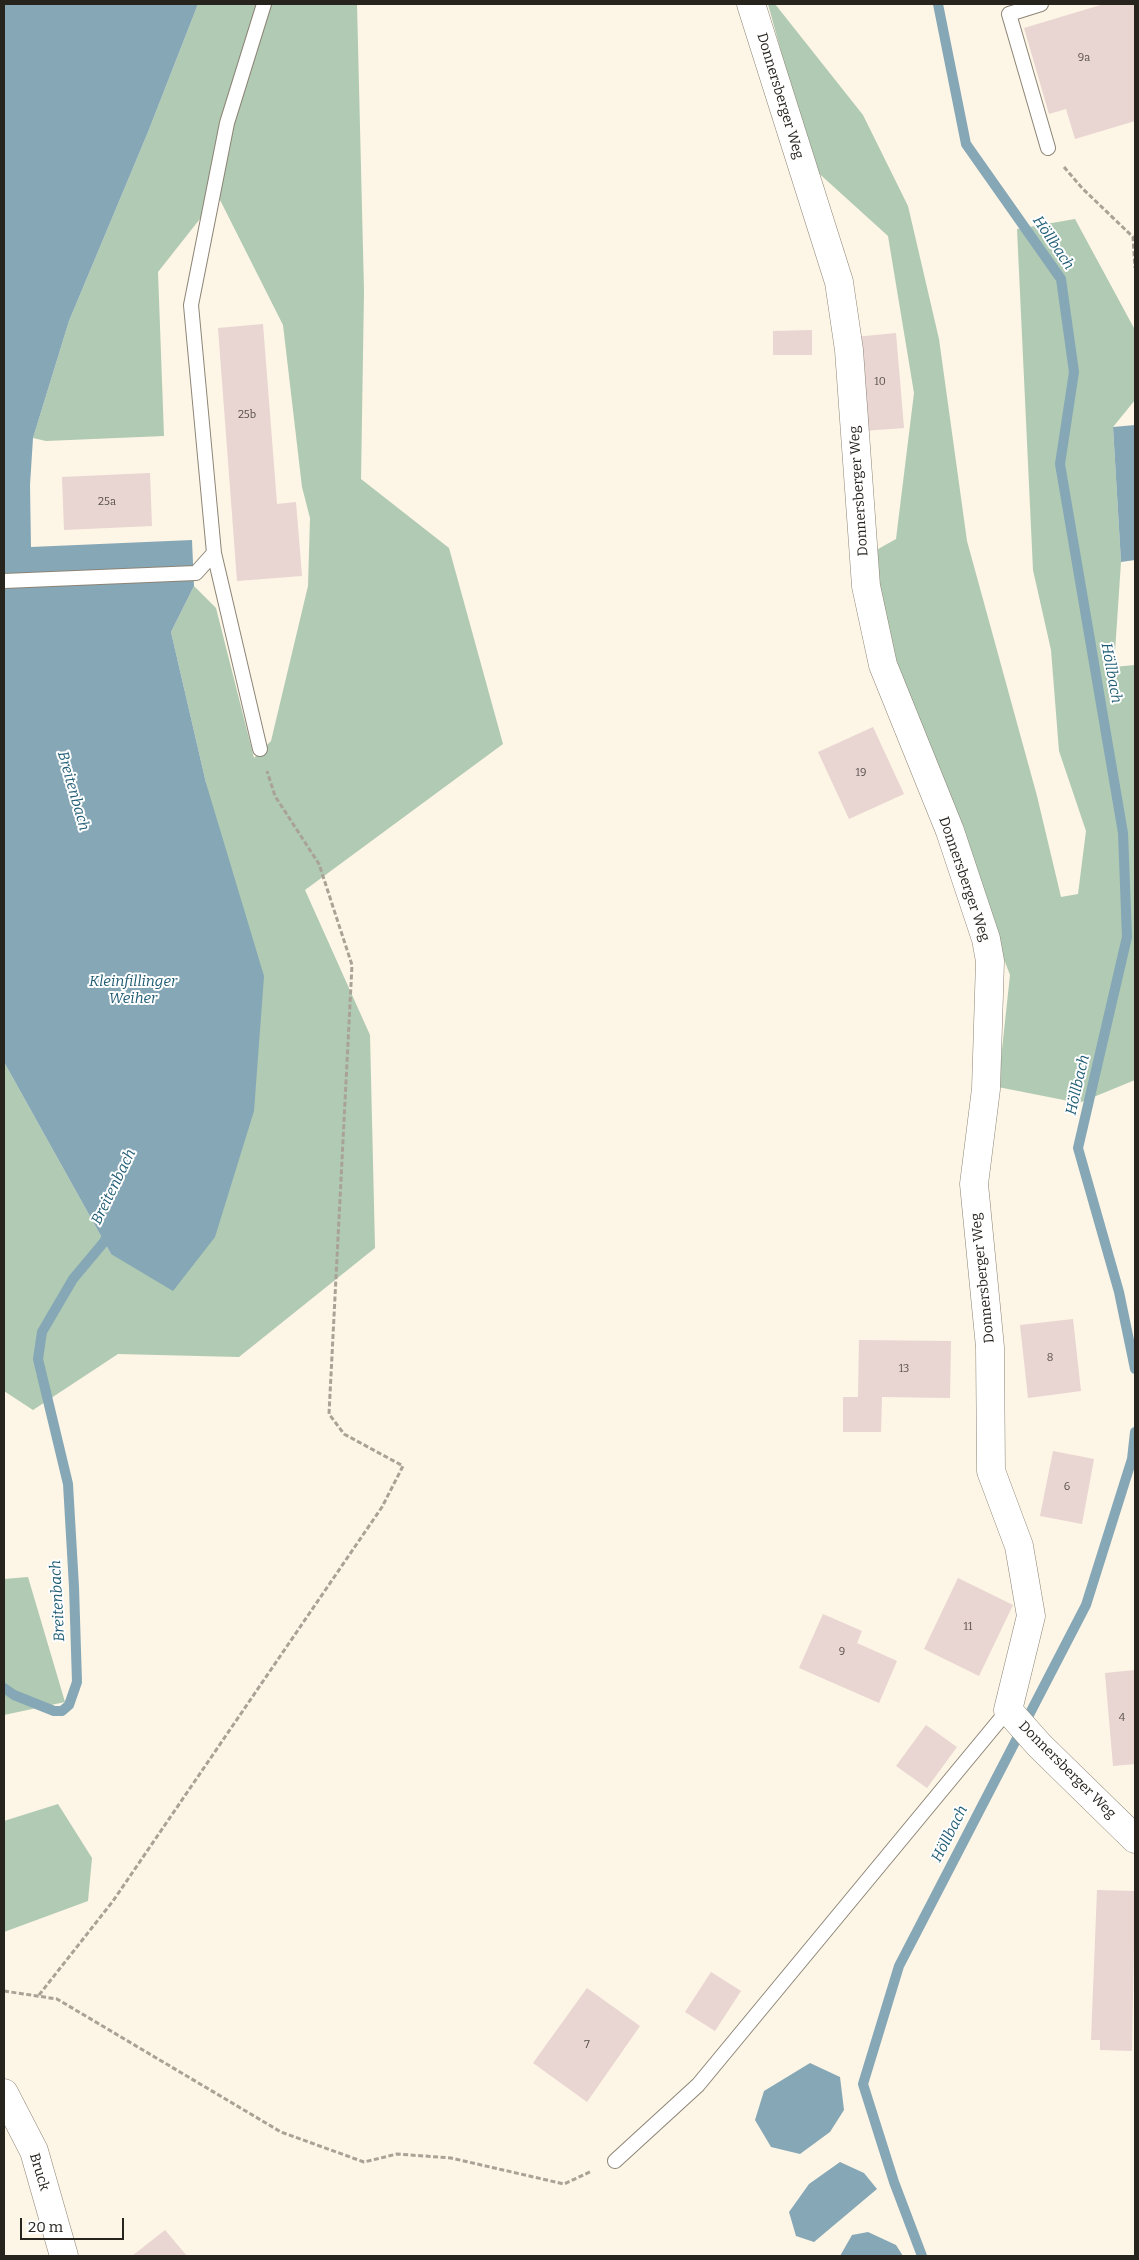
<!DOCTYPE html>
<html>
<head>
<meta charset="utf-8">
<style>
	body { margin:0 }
	#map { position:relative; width:1139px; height:2260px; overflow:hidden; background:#fdf5e5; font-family:Bitter,serif }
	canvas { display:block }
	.frame { position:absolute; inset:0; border:5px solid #27241e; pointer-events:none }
	.scale { position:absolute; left:20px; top:2218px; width:104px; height:22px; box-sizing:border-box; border:2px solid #27241e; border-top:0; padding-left:6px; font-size:15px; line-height:18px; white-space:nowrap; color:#27241e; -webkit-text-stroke:4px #fff; paint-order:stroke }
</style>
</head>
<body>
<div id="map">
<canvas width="1139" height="2260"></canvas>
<div class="frame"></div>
<div class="scale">20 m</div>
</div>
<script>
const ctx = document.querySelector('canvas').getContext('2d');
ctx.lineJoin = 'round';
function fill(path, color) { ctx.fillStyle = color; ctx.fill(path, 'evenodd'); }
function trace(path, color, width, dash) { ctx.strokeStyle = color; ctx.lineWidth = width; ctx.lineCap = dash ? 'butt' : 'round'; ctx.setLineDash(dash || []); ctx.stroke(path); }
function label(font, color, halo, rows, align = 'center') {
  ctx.font = font + ' Bitter,serif'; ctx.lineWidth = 4; ctx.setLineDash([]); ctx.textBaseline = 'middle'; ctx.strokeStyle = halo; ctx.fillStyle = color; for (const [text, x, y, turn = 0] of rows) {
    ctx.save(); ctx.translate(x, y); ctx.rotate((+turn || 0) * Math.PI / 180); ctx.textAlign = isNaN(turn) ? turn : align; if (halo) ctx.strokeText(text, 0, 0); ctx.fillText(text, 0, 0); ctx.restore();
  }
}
const forest = new Path2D(`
	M198,4H357L364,291L361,479L449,548L503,744L305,890L370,1035L375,1248L239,1357L118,1354L33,1410L4,1391V1062L111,1254L206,783L171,632L194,586L216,608L254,758L271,741L308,586L310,518L302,487L283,325L218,196L158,272L164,436L46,441L33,438L69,321L148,132Z
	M768,4H775L863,115L908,206L939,339L967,541L1037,796L1061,897L1078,894L1086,831L1059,751L1051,650L1033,570L1017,229L1075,219L1135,330V400L1113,427L1121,562L1114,667L1135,665V1080L1079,1103L998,1087L1010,975L884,645L864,557L896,539L914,393L888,236L813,168Z
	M28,1577L65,1702L4,1715V1579Z
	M58,1804L92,1858L88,1901L4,1932V1821Z`);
const water = new Path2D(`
	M4,4H198L148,132L69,321L33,438L30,485L31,547L192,540L194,586L171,632L206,783L264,976L254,1111L215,1237L173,1291L111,1254L4,1062Z
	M1135,425V560L1121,562L1113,427Z
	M810,2063L840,2077L844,2110L830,2132L800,2154L771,2147L755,2120L764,2091Z
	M840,2162L864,2173L877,2189L814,2242L796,2236L789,2212L809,2184Z
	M868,2232L896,2245L903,2256H840L852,2235Z`);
const stream = new Path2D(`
	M938,4L966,144L1061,279L1074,372L1060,464L1123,833L1127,937L1078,1148L1119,1292L1135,1369
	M4,1688L14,1695L54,1711H62L69,1705L77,1682L74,1587L68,1484L38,1359L42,1332L73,1279L104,1242L110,1230
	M922,2256L894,2182L863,2084L899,1966L1086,1605L1132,1459L1135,1432`);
const building = new Path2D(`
	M1104,4H1135V121L1075,139L1066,109L1049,114L1024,28Z
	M263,324L277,504L296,502L302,576L237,581L218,328Z
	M812,330V355H773V331Z
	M896,333L904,428L863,431L855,337Z
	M150,473L152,526L64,530L62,477Z
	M873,727L904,794L849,819L818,752Z
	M1073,1319L1081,1391L1028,1398L1020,1325Z
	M859,1340L951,1341L950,1398L882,1397L881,1432H843V1397H858Z
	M1053,1451L1094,1459L1082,1524L1040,1516Z
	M958,1578L1013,1605L979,1676L924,1649Z
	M823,1614L862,1631L857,1643L897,1661L879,1703L799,1668Z
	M1135,1670V1764L1113,1766L1105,1673Z
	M926,1725L957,1747L927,1788L896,1766Z
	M1097,1890L1135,1891L1132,2051L1100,2050V2040H1091Z
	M711,1972L741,1991L715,2031L685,2012Z
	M587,1988L640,2026L587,2102L533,2063Z
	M165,2230L187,2256H132Z`);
const path = new Path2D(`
	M1064,167L1082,188L1133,237L1135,268
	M4,1991L57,1999L281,2132L364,2162L397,2154L451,2158L564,2184L592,2171
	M39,1995L113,1901L382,1507L403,1466L344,1434L329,1414L352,965L319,864L275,796L267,771`);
const lane = new Path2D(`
	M1041,4L1009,14L1048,148
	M4,581L196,573L214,553
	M260,749L214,553L191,305L227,123L264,4
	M615,2161L698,2085L1008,1710`);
const street = new Path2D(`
	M751,4L839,282L849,350L866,586L883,665L950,831L986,939L990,961L986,1089L974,1184L990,1347L991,1471L1019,1546L1031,1616L1008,1710L1039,1745L1135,1839
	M4,2093L34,2151L64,2256`);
const numberNames = [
	["9a",1084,58],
	["10",880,382],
	["25b",247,415],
	["25a",107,502],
	["19",861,773],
	["8",1050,1358],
	["13",904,1369],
	["6",1067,1487],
	["11",968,1627],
	["9",842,1652],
	["4",1122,1718],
	["7",587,2045]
];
const streetNames = [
	["Donnersberger Weg",780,96,73],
	["Donnersberger Weg",859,491,-94],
	["Donnersberger Weg",964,879,71],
	["Donnersberger Weg",983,1278,-96],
	["Donnersberger Weg",1067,1770,45],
	["Bruck",39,2172,73]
];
const waterNames = [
	["Höllbach",1053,243,56],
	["Höllbach",1111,673,80],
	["Breitenbach",73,791,74],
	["Kleinfillinger",133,982],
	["Weiher",133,999],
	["Höllbach",1078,1085,-77],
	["Breitenbach",114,1187,-64],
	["Breitenbach",58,1601,-93],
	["Höllbach",950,1834,-63]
];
fill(forest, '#b0cab3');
fill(water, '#86a7b6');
trace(stream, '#86a7b6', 10);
fill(building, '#e9d5d2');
trace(lane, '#8c8476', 16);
trace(street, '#8c8476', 29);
trace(path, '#a9a397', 3, [5, 2.5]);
trace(lane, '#fff', 14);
trace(street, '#fff', 28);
label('11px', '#58504b', null, numberNames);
label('14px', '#27241e', '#fff', streetNames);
label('italic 15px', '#205d75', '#fff', waterNames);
</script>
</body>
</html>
